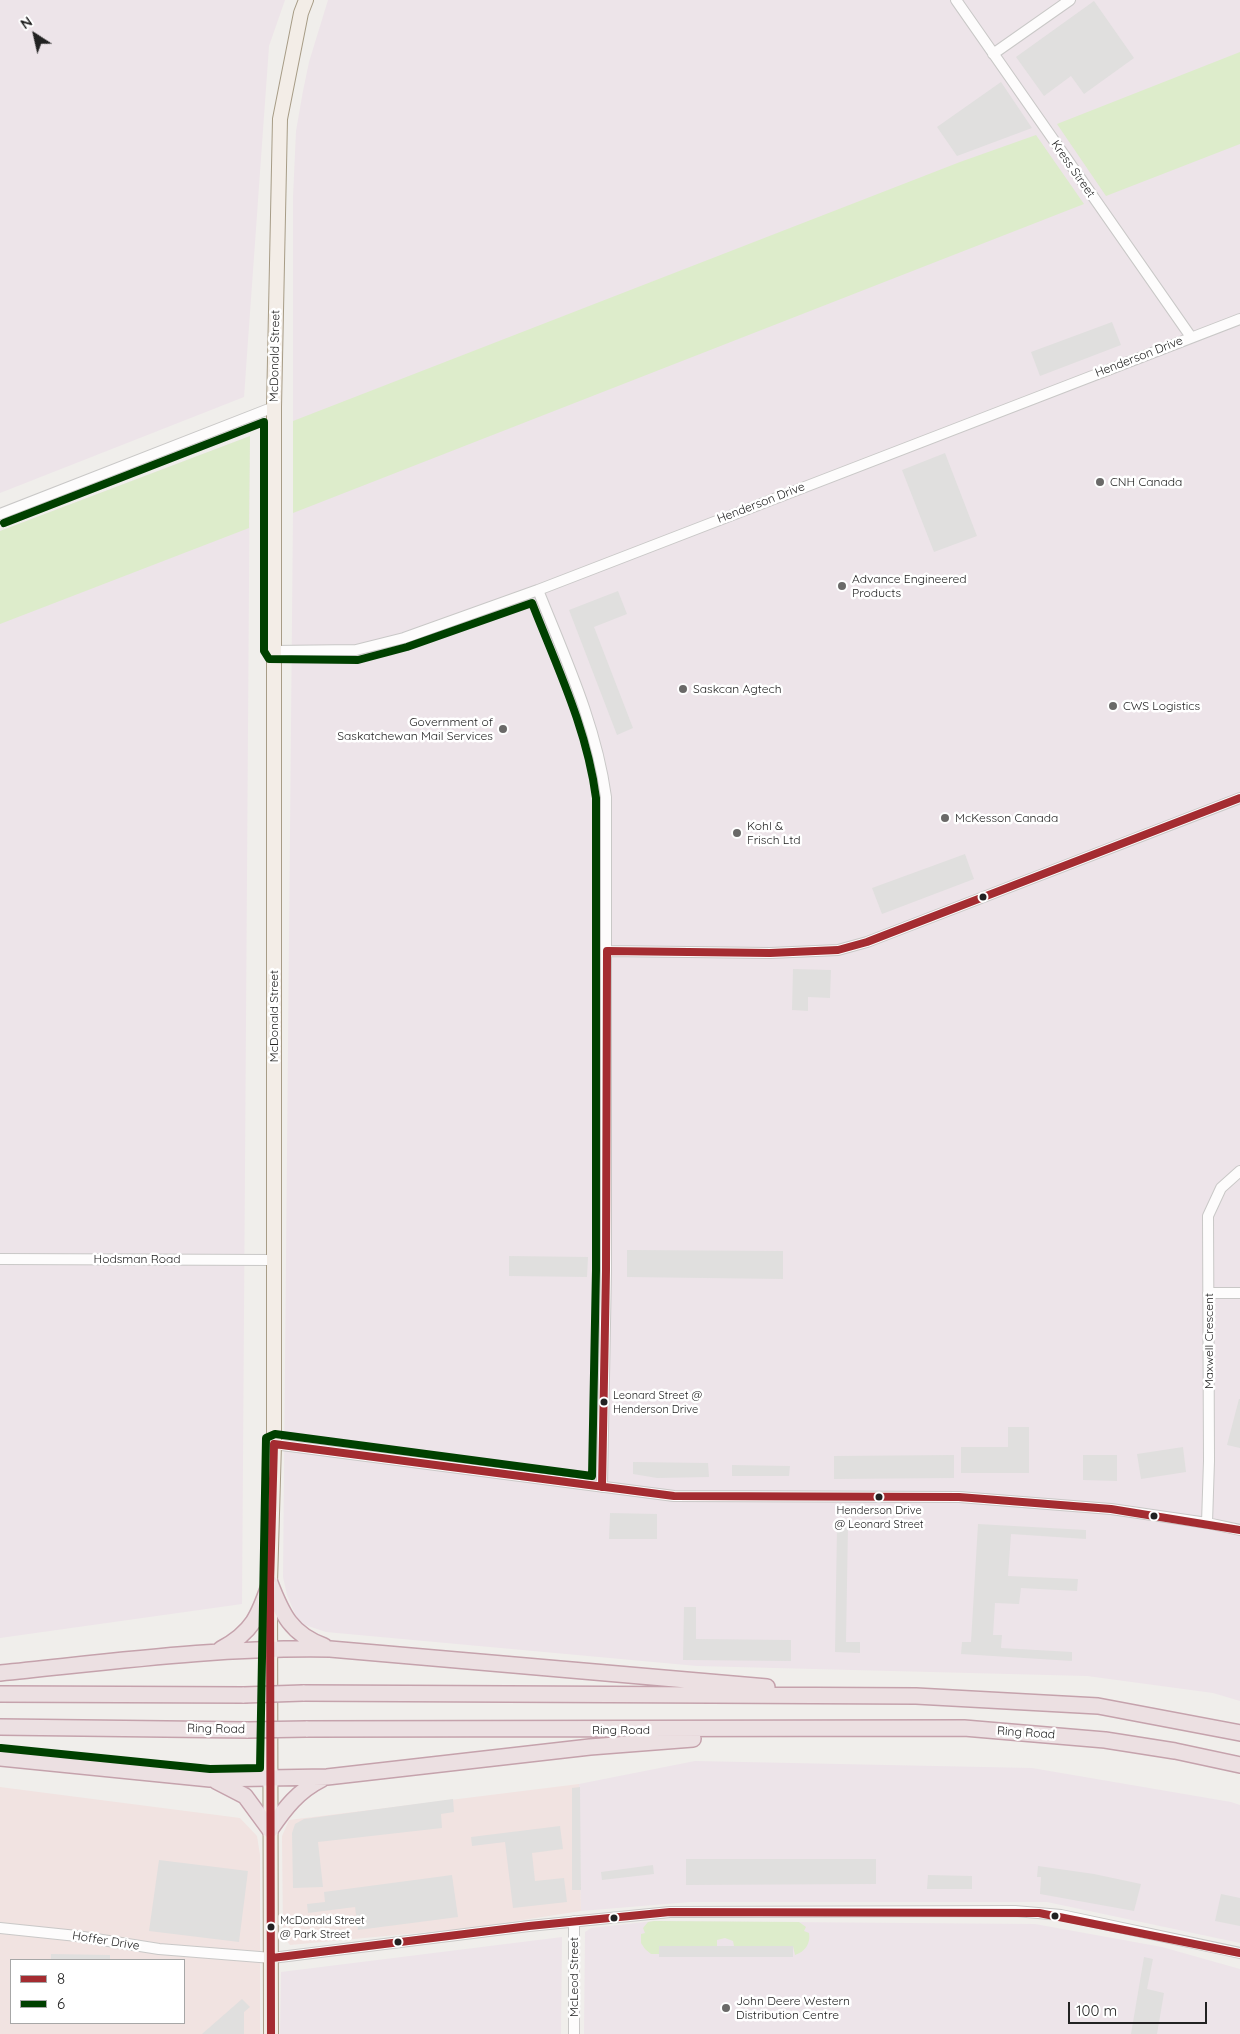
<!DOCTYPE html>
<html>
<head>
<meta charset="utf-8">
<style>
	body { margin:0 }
	#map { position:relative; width:1240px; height:2034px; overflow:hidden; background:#f0eeeb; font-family:Quicksand,sans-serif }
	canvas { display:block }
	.legend { position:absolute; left:10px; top:1959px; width:175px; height:65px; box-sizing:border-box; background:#fff; border:1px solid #a7a7a7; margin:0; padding:6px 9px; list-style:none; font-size:15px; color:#222 }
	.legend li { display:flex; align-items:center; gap:10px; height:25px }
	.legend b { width:25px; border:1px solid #a7a7a7 }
	.north { position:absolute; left:10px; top:10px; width:50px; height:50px; -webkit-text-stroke:4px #fff; paint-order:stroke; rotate:325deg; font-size:14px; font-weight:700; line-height:20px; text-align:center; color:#222 }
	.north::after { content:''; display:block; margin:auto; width:18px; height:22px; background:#222; clip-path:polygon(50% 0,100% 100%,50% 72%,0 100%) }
	.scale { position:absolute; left:1068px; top:2002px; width:139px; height:22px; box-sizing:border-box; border:2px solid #222; border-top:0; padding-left:6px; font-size:15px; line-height:18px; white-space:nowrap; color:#222; -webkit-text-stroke:4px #fff; paint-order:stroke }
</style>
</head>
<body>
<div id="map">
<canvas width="1240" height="2034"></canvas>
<ul class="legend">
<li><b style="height:6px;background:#a42c31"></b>8</li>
<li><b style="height:6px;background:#004000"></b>6</li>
</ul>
<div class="north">N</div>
<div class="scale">100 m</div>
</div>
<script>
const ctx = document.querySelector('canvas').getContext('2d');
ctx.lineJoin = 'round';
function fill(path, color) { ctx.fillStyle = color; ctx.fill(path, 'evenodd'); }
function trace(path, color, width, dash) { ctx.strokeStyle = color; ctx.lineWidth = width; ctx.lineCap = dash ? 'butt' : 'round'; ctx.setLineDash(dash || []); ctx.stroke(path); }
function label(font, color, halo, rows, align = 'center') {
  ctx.font = font + ' Quicksand,sans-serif'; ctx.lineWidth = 5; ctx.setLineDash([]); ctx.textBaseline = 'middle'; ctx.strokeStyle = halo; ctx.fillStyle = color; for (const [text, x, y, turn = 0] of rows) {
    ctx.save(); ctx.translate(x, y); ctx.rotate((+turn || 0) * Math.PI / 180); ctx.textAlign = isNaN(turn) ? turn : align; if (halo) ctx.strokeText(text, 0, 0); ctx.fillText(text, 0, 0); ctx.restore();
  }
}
const commercial = new Path2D(`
	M579,1784L581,1911L471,1928L290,1945L283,1936L282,1836L289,1820Z
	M0,1787L240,1818L257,1836L260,1855V2034H0ZM11,1960H184V2023H11Z`);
const industrial = new Path2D(`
	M0,0H285L269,46L244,397L0,493Z
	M328,0H1240V1701L1213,1693L1087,1676L697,1666L326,1632L299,1623L287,1595L283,1577L293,513V197L296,131L303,91L309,62Z
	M250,436L242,1604L0,1638V531Z
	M695,1761L1032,1768L1231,1802L1240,1805V1943L1047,1902H690L581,1911L579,1784Z
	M654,1921L1035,1924L1162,1947L1240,1969V2034H584L585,1932L591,1928Z
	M562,1937L561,2034H280L281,1972Z`);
const grass = new Path2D(`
	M1240,52V144L1106,196L1057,124Z
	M1036,135L1084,204L293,513V421L960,162Z
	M250,436L249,528L0,624V531Z
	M654,1921L799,1922L806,1927L804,1931L809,1933C811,1943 805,1952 795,1955L793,1946H734L733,1941L725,1938L717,1940V1946H659V1954H651L645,1949L641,1943V1934L645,1933L643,1928L648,1922Z`);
const parking = new Path2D(`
	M1094,1L1134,58L1084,94L1071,76L1044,96L1016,57Z
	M1001,82L1032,128L957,156L937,127Z
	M1112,322L1121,345L1040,376L1031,352Z
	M945,453L977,536L934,552L902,470Z
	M618,591L627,614L594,627L633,728L617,735L569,610Z
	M965,854L974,879L882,914L872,888Z
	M793,969L831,970L830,998L808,997V1011L792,1010Z
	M627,1250L783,1251V1279L627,1277Z
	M509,1256L588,1257L587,1277L509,1276Z
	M1239,1399H1240V1448L1227,1445Z
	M1008,1427H1029V1473H961V1447H1008Z
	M1183,1447L1186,1472L1141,1479L1137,1454Z
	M954,1455V1478L834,1479V1456Z
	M1083,1455H1117V1481L1083,1480Z
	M633,1462L708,1463L709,1477L657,1478L633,1474Z
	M732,1465L790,1466L789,1476H732Z
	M610,1513L657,1514V1539H609Z
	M978,1524L1086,1530V1539L1011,1534L1008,1576L1078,1579L1077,1591L1021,1588L1019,1604L995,1603L993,1635H1002L1001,1648L1072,1652V1661L961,1654L962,1642H971Z
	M837,1526H848L846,1642H860V1653L835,1652Z
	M684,1607H696V1639L791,1640V1661L683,1660Z
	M580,1787L581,1890H572V1788Z
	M453,1799L454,1812L441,1814L442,1828L318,1842L323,1887L293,1888L292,1833L295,1824L304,1819Z
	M560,1826L563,1849L532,1853L535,1881L564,1878L567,1902L513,1908L505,1842L472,1846L471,1837Z
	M686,1859H876V1884L686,1885Z
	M159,1860L248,1871L239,1942L149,1931Z
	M653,1865L654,1874L602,1880L601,1872Z
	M1038,1866L1094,1874L1141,1884L1134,1911L1040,1894L1041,1877H1037Z
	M452,1875L458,1917L358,1930L355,1907L308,1913L307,1904L325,1902L324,1892Z
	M928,1875L972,1876V1889H927Z
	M1221,1894L1240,1898V1926L1215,1921Z
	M659,1946H793V1957H659Z
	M51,1954L110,1955V1960H51Z
	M1144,1957L1153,1959L1147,1989L1164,1993L1157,2034H1131Z
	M242,1999L250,2007L244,2012V2034H202Z`);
const minor = new Path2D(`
	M956,0L1191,337
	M993,54L1070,0
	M0,514L274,407
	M538,590C565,658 596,724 606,797V1270L602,1487
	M274,651L356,650L404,638L538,590L1240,319
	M607,951L770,953L838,950L867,942L1240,798
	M0,1259L274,1260
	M1208,1293H1240
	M274,1444L674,1496L959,1497L1111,1509L1207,1523L1240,1530
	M1207,1523L1209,1461L1208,1216L1221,1188L1240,1171
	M0,1928L77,1936L159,1949L272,1958L529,1926L670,1912L1015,1911L1061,1915L1240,1953
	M574,2034V1921`);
const major = new Path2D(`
	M271,2034L270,1583L274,1444V407L280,119L301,13L306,0`);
const highway = new Path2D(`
	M270,1583C282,1614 291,1634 324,1646
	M221,1649C253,1632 259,1615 270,1583
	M0,1673C110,1662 219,1647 330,1649L767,1687
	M303,1693L916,1696L1098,1706L1240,1733
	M0,1694L244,1695
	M0,1727L248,1730
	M306,1729L964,1728L1105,1740L1175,1751L1240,1765
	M0,1758L210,1779L327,1777L590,1747L693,1739
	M216,1781L245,1796L270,1830C285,1808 298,1791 322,1779`);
const highwayBridge = new Path2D(`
	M244,1695L303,1693
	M248,1730L306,1729`);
const bus1 = new Path2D(`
	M274,1444L674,1496L959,1497L1111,1509L1240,1530
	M602,1487L606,1270L607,951L770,953L838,950L867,942L1240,798
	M272,1958L529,1926L670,1912L1039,1913L1240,1953
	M271,2034L270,1583L274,1444`);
const bus2 = new Path2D(`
	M1,1748L210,1769L260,1768L266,1438L275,1434L592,1476L596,1270V798C587,729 557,667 532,603L407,647L358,660L269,659L264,651V422L4,523`);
const markers = [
	[1100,482,5,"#6a6968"],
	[842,586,5,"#6a6968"],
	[683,689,5,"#6a6968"],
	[1113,706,5,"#6a6968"],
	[503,729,5,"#6a6968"],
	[945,818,5,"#6a6968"],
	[737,833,5,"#6a6968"],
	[983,897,4.5,"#222"],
	[604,1402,4.5,"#222"],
	[879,1497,4.5,"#222"],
	[1154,1516,4.5,"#222"],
	[1055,1916,4.5,"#222"],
	[614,1918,4.5,"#222"],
	[271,1927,4.5,"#222"],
	[398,1942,4.5,"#222"],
	[726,2008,5,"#6a6968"]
];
const busNames = [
	["Leonard Street @",613,1396],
	["Henderson Drive",613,1410],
	["Henderson Drive",879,1511,"center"],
	["@ Leonard Street",879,1525,"center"],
	["McDonald Street",280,1921],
	["@ Park Street",280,1935]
];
const streetNames = [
	["Kress Street",1073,169,55],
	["McDonald Street",275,356,-89],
	["Henderson Drive",1139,357,-21],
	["Henderson Drive",761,503,-21],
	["McDonald Street",274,1016,-90],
	["Hodsman Road",137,1259],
	["Maxwell Crescent",1209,1341,-90],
	["Ring Road",216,1729,1],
	["Ring Road",621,1730],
	["Ring Road",1026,1733,4],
	["Hoffer Drive",106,1941,9],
	["McLeod Street",574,1977,-90]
];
const poiNames = [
	["CNH Canada",1110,482],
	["Advance Engineered",852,579],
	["Products",852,593],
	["Saskcan Agtech",693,689],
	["CWS Logistics",1123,706],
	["Government of",493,722,"right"],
	["Saskatchewan Mail Services",493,736,"right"],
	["McKesson Canada",955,818],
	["Kohl &",747,826],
	["Frisch Ltd",747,840],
	["John Deere Western",736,2001],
	["Distribution Centre",736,2015]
];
fill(commercial, '#f1e3e1');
fill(industrial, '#ede4e9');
fill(grass, '#ddeccb');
fill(parking, '#e0dfde');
trace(minor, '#c9c8c7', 12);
trace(major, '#a79c86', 16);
trace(highway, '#c5a2ac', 18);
trace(minor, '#fdfcfc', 10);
trace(major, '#f3ede7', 14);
trace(highway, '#ece0e2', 15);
trace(highwayBridge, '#c5a2ac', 18, []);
trace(highwayBridge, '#ece0e2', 15);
trace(bus1, '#a42c31', 8);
trace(bus2, '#004000', 8);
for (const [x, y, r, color] of markers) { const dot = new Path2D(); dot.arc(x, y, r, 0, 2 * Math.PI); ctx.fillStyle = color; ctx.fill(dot); trace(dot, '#fff', 2); }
label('11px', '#222', '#fff', busNames, 'left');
label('12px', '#222', '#fff', streetNames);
label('12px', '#222', '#fff', poiNames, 'left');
</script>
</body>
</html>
